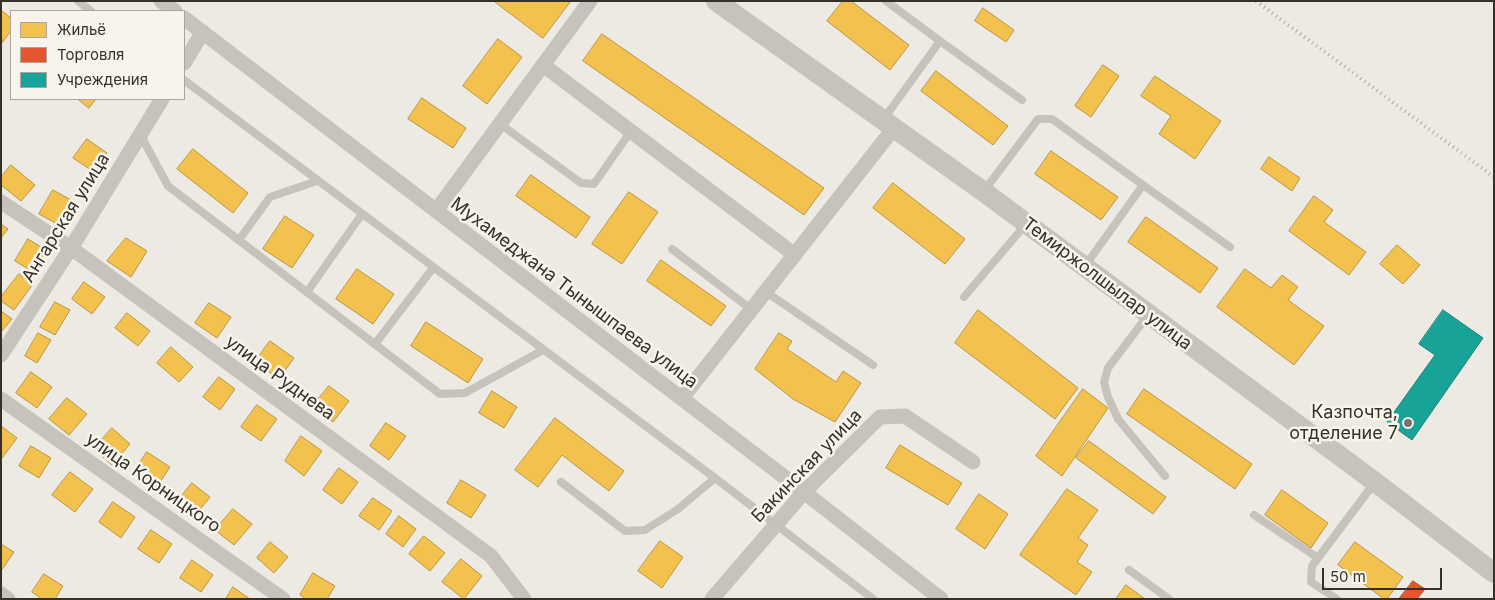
<!DOCTYPE html>
<html>
<head>
<meta charset="utf-8">
<style>
	body { margin:0 }
	#map { position:relative; width:1495px; height:600px; overflow:hidden; background:#eceae3; font-family:Inter,sans-serif }
	canvas { display:block }
	.frame { position:absolute; inset:0; border:2px solid #36302a; pointer-events:none }
	.legend { position:absolute; left:10px; top:10px; width:175px; height:90px; box-sizing:border-box; background:#f8f4eb; border:1px solid #aaa69e; margin:0; padding:6px 9px; list-style:none; font-size:15px; color:#36302a }
	.legend li { display:flex; align-items:center; gap:10px; height:25px }
	.legend b { width:25px; border:1px solid #aaa69e }
	.scale { position:absolute; left:1322px; top:568px; width:120px; height:22px; box-sizing:border-box; border:2px solid #36302a; border-top:0; padding-left:6px; font-size:15px; line-height:18px; white-space:nowrap; color:#36302a; -webkit-text-stroke:4px #f8f4eb; paint-order:stroke }
</style>
</head>
<body>
<div id="map">
<canvas width="1495" height="600"></canvas>
<div class="frame"></div>
<ul class="legend">
<li><b style="height:14px;background:#f2c14e"></b>Жильё</li>
<li><b style="height:14px;background:#e4572e"></b>Торговля</li>
<li><b style="height:14px;background:#17a398"></b>Учреждения</li>
</ul>
<div class="scale">50 m</div>
</div>
<script>
const ctx = document.querySelector('canvas').getContext('2d');
ctx.lineJoin = 'round';
function fill(path, color) { ctx.fillStyle = color; ctx.fill(path, 'evenodd'); }
function trace(path, color, width, dash) { ctx.strokeStyle = color; ctx.lineWidth = width; ctx.lineCap = dash ? 'butt' : 'round'; ctx.setLineDash(dash || []); ctx.stroke(path); }
function label(font, color, halo, rows, align = 'center') {
  ctx.font = font + ' Inter,sans-serif'; ctx.lineWidth = 5; ctx.setLineDash([]); ctx.textBaseline = 'middle'; ctx.strokeStyle = halo; ctx.fillStyle = color; for (const [text, x, y, turn = 0] of rows) {
    ctx.save(); ctx.translate(x, y); ctx.rotate((+turn || 0) * Math.PI / 180); ctx.textAlign = isNaN(turn) ? turn : align; if (halo) ctx.strokeText(text, 0, 0); ctx.fillText(text, 0, 0); ctx.restore();
  }
}
const homes = new Path2D(`
	M494,1H571L543,38Z
	M843,1H851L909,45L890,70L827,21Z
	M983,8L1014,30L1006,42L975,21Z
	M1,10L11,18V31L2,43Z
	M602,34L824,188L804,215L583,61Z
	M498,39L522,57L487,104L463,86Z
	M1103,65L1119,76L1091,117L1075,106Z
	M936,71L1008,126L993,145L921,91Z
	M1155,76L1221,121L1195,159L1159,134L1171,116L1141,96Z
	M422,98L466,128L453,148L408,119Z
	M78,99H96L89,108Z
	M87,139L107,153L94,172L73,158Z
	M193,149L248,193L233,213L177,169Z
	M1051,151L1118,197L1101,220L1035,174Z
	M1269,157L1300,178L1292,191L1261,169Z
	M11,165L35,185L21,201L1,185V177Z
	M531,175L590,217L576,238L516,196Z
	M893,183L965,239L945,264L873,208Z
	M53,190L73,201L59,225L39,214Z
	M629,192L658,212L622,264L592,244Z
	M1314,196L1333,210L1324,222L1366,252L1349,275L1289,231Z
	M285,216L314,235L292,268L263,249Z
	M1146,217L1218,268L1200,293L1128,242Z
	M1,224L8,229L1,238Z
	M126,238L147,251L131,277L107,261Z
	M28,239L46,250L33,272L15,261Z
	M1397,245L1420,265L1403,284L1380,264Z
	M661,260L726,306L711,326L647,281Z
	M357,269L394,294L373,324L336,299Z
	M1245,269L1271,288L1282,275L1298,287L1288,300L1324,326L1294,365L1217,307Z
	M19,274L33,284L14,310L1,301V297Z
	M84,282L105,297L92,314L72,299Z
	M55,302L70,310L55,335L40,327Z
	M209,303L231,317L217,338L195,323Z
	M978,310L1078,388L1055,419L955,343Z
	M1,311L12,319L1,332Z
	M127,313L150,331L138,346L115,328Z
	M426,322L483,359L468,383L411,346Z
	M38,333L51,340L37,363L25,356Z
	M779,333L792,341L787,349L836,382L843,371L861,383L835,422L793,399L755,369Z
	M270,341L294,358L279,379L255,362Z
	M171,347L193,367L179,382L157,363Z
	M31,372L52,387L37,408L16,393Z
	M219,377L235,389L220,410L203,397Z
	M329,386L349,401L333,422L312,407Z
	M1083,389L1108,408L1062,476L1036,456Z
	M1144,389L1252,464L1235,489L1127,414Z
	M492,391L517,407L504,428L479,413Z
	M67,398L87,414L69,435L49,419Z
	M257,405L277,419L261,441L241,427Z
	M555,418L624,471L609,491L562,455L538,487L515,470Z
	M386,423L406,436L389,460L370,446Z
	M1,426L17,438L2,458H1Z
	M112,428L130,444L112,465L94,449Z
	M301,436L322,451L304,476L285,461Z
	M1089,441L1166,497L1153,514L1076,458Z
	M900,445L962,483L948,505L886,468Z
	M31,446L51,458L39,478L19,466Z
	M147,452L170,467L156,488L133,473Z
	M339,468L358,482L342,504L323,490Z
	M70,472L93,489L75,512L52,495Z
	M461,480L486,495L471,518L447,503Z
	M192,483L210,497L194,517L176,503Z
	M1067,489L1098,510L1078,538L1088,545L1077,562L1092,572L1076,595L1020,555Z
	M1282,490L1328,523L1311,548L1265,515Z
	M979,494L1008,514L985,549L956,529Z
	M373,498L392,511L379,530L359,516Z
	M113,502L135,517L121,538L99,522Z
	M233,509L252,524L234,545L215,530Z
	M399,516L416,529L403,547L386,534Z
	M151,530L172,544L159,563L138,549Z
	M424,536L445,553L430,571L409,554Z
	M660,541L683,557L662,588L638,571Z
	M270,542L288,557L274,573L257,558Z
	M1355,542L1403,577L1387,599H1384L1338,565Z
	M1,544L14,552L1,571Z
	M461,559L482,576L464,599L442,582Z
	M192,560L213,575L201,592L180,578Z
	M313,573L335,586L327,599H306L300,595Z
	M44,574L63,586L55,599H42L32,592Z
	M1126,585L1145,599H1116Z
	M233,587L250,599H226Z`);
const shops = new Path2D(`
	M1413,581L1425,589L1417,599H1399Z`);
const public = new Path2D(`
	M1443,310L1483,338L1412,440L1387,422L1435,355L1419,344Z`);
const service = new Path2D(`
	M78,1L91,11
	M940,41L1022,100
	M184,80L715,478L873,599
	M883,120L940,41L886,1
	M500,124L581,183L594,184L631,131
	M140,134L168,186L440,394L465,393L543,350
	M1143,185L1230,247
	M984,191L1038,119H1052L1143,185L1085,266
	M239,240L270,197L317,181
	M672,249L752,310
	M307,292L362,214
	M766,292L873,365
	M964,297L1026,224
	M1148,315L1108,368L1104,382L1108,397L1118,419L1165,476
	M375,344L433,268
	M561,482L625,531L645,530L678,509L715,478
	M1254,515L1318,558
	M1129,570L1169,599
	M1337,599L1311,582L1312,566L1375,482`);
const minor = new Path2D(`
	M161,1L175,11
	M184,18L804,492L941,599
	M184,63L203,32
	M543,65L795,255
	M1,202L71,248L491,556L524,599
	M436,211L590,1
	M1,355L71,248L162,99
	M682,398L894,128
	M1,399L283,599
	M1,594L8,599
	M712,599L804,492L880,417L905,416L973,462`);
const tertiary = new Path2D(`
	M716,1L984,192L1375,482L1494,573`);
const rail = new Path2D(`
	M1256,1L1494,177`);
const markers = [
	[1408,423,5,"#76716b"]
];
const streetNames = [
	["Ангарская улица",66,218,-58],
	["Темиржолшылар улица",1107,284,37],
	["Мухамеджана Тынышпаева улица",574,293,37],
	["улица Руднева",280,378,36],
	["Бакинская улица",807,466,-46],
	["улица Корницкого",153,483,35]
];
const poiNames = [
	["Казпочта,",1398,413],
	["отделение 7",1398,434]
];
fill(homes, '#f2c14e');
trace(homes, '#ba9643', 1);
fill(shops, '#e4572e');
trace(shops, '#b04b2d', 1);
fill(public, '#17a398');
trace(public, '#208077', 1);
trace(service, '#c6c2bc', 8);
trace(minor, '#c6c2bc', 15);
trace(tertiary, '#c6c2bc', 20);
trace(rail, '#aeaba6', 4, [1, 4]);
for (const [x, y, r, color] of markers) { const dot = new Path2D(); dot.arc(x, y, r, 0, 2 * Math.PI); ctx.fillStyle = color; ctx.fill(dot); trace(dot, '#f8f4eb', 2); }
label('18px', '#36302a', '#f8f4eb', streetNames);
label('18px', '#36302a', '#f8f4eb', poiNames, 'right');
</script>
</body>
</html>
